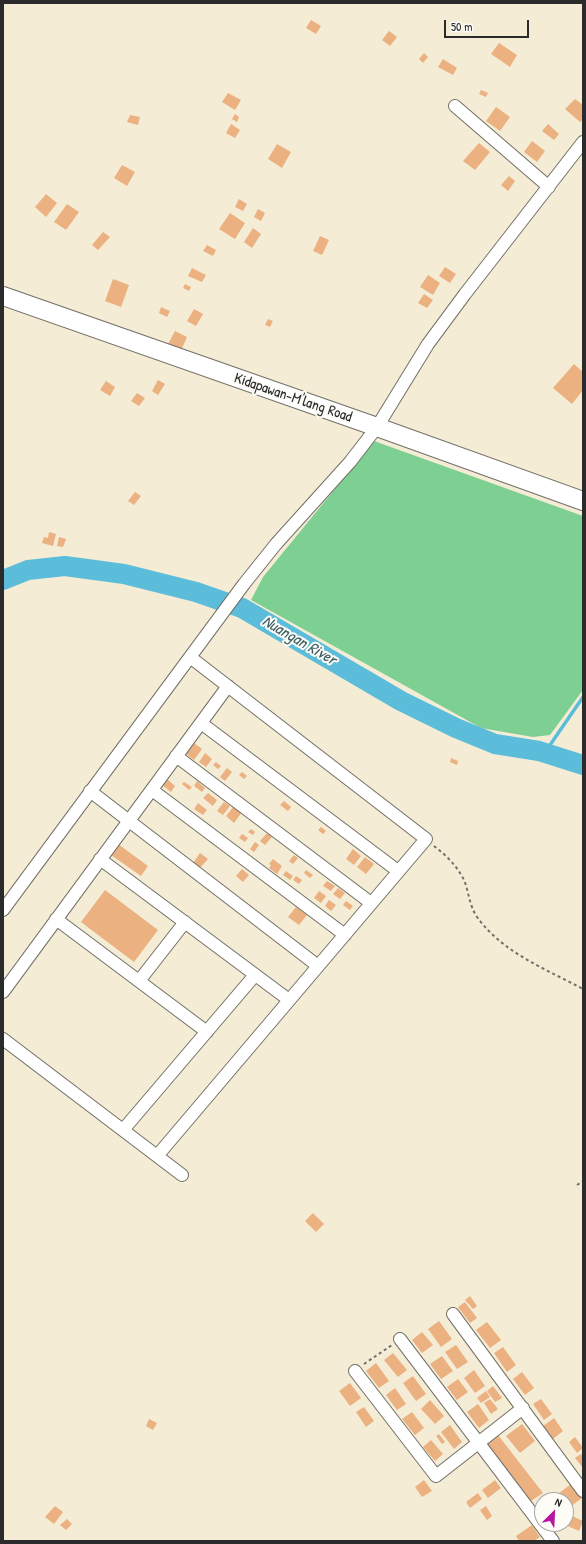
<!DOCTYPE html>
<html>
<head>
<meta charset="utf-8">
<style>
	body { margin:0 }
	#map { position:relative; width:586px; height:1544px; overflow:hidden; background:#f5ecd6; font-family:"Patrick Hand",sans-serif }
	canvas { display:block }
	.frame { position:absolute; inset:0; border:4px solid #2b2b2b; pointer-events:none }
	.north { position:absolute; left:534px; top:1492px; width:40px; height:40px; box-sizing:border-box; background:#fdfcf7; border:1px solid #a9a8a5; border-radius:50%; rotate:24deg; font-size:11px; font-weight:700; line-height:16px; text-align:center; color:#2b2b2b }
	.north::after { content:''; display:block; margin:auto; width:14px; height:18px; background:#b5179e; clip-path:polygon(50% 0,100% 100%,50% 72%,0 100%) }
	.scale { position:absolute; left:444px; top:20px; width:85px; height:18px; box-sizing:border-box; border:2px solid #2b2b2b; border-top:0; padding-left:5px; font-size:12px; line-height:14px; white-space:nowrap; color:#2b2b2b; -webkit-text-stroke:3px #fdfcf7; paint-order:stroke }
</style>
</head>
<body>
<div id="map">
<canvas width="586" height="1544"></canvas>
<div class="frame"></div>
<div class="north">N</div>
<div class="scale">50 m</div>
</div>
<script>
const ctx = document.querySelector('canvas').getContext('2d');
ctx.lineJoin = 'round';
function fill(path, color) { ctx.fillStyle = color; ctx.fill(path, 'evenodd'); }
function trace(path, color, width, dash) { ctx.strokeStyle = color; ctx.lineWidth = width; ctx.lineCap = dash ? 'butt' : 'round'; ctx.setLineDash(dash || []); ctx.stroke(path); }
function label(font, color, halo, rows, align = 'center') {
  ctx.font = font + ' "Patrick Hand",sans-serif'; ctx.lineWidth = 4; ctx.setLineDash([]); ctx.textBaseline = 'middle'; ctx.strokeStyle = halo; ctx.fillStyle = color; for (const [text, x, y, turn = 0] of rows) {
    ctx.save(); ctx.translate(x, y); ctx.rotate((+turn || 0) * Math.PI / 180); ctx.textAlign = isNaN(turn) ? turn : align; if (halo) ctx.strokeText(text, 0, 0); ctx.fillText(text, 0, 0); ctx.restore();
  }
}
const green = new Path2D(`
	M374,441L583,516V690L550,735L533,737L481,728L251,600L263,577Z`);
const stream = new Path2D(`
	M539,751L550,745L583,697`);
const river = new Path2D(`
	M3,580L28,570L65,566L124,574L196,592L242,608L401,701L456,728L495,744L539,751L583,765`);
const building = new Path2D(`
	M311,20L321,26L316,34L306,28Z
	M389,31L397,37L390,46L382,40Z
	M499,43L517,55L510,67L491,54Z
	M424,53L428,57L423,63L419,59Z
	M443,59L457,68L453,75L438,67Z
	M481,90L488,93L486,97L479,94Z
	M228,93L241,100L235,110L222,102Z
	M575,99L583,105V119L580,122L565,109Z
	M496,107L510,117L500,131L486,121Z
	M235,114L239,117L237,122L232,119Z
	M130,115L140,117L138,125L127,122Z
	M231,124L240,130L235,138L226,133Z
	M548,124L559,134L554,140L542,131Z
	M532,141L545,151L537,162L524,152Z
	M479,143L490,152L475,170L463,161Z
	M277,144L291,152L282,168L268,159Z
	M122,165L135,172L127,186L114,178Z
	M509,176L515,181L508,191L501,185Z
	M46,194L57,203L46,217L35,207Z
	M239,199L247,204L243,211L235,207Z
	M67,204L79,212L66,230L54,222Z
	M258,209L265,213L261,221L254,217Z
	M230,213L245,223L235,239L219,229Z
	M253,228L261,234L252,248L244,242Z
	M103,232L110,237L98,250L92,245Z
	M320,236L329,240L322,255L313,251Z
	M207,245L216,250L213,256L203,251Z
	M445,267L456,274L450,283L439,276Z
	M192,268L206,275L202,282L188,276Z
	M428,275L440,283L433,295L420,287Z
	M113,279L129,285L121,307L105,301Z
	M185,284L191,287L189,291L183,288Z
	M424,294L433,300L427,308L418,303Z
	M161,307L170,311L167,317L159,313Z
	M194,309L203,314L196,326L187,321Z
	M268,319L273,321L270,327L265,325Z
	M175,331L187,337L180,353L167,346Z
	M574,364L583,372V390L572,404L553,388Z
	M158,380L165,384L158,395L152,391Z
	M106,381L115,387L110,396L100,390Z
	M137,393L145,398L139,406L131,401Z
	M135,492L141,496L134,505L128,501Z
	M49,532L56,534L53,546L42,543L44,537L48,538Z
	M59,537L66,539L63,547L57,546Z
	M194,743L202,749L194,760L186,754Z
	M205,753L212,759L206,767L199,762Z
	M451,758L458,761L457,765L450,762Z
	M216,762L221,766L218,769L213,765Z
	M227,768L232,772L225,781L220,777Z
	M242,772L247,776L244,779L239,775Z
	M167,779L175,786L171,792L162,785Z
	M197,781L205,788L202,792L194,786Z
	M184,782L192,787L189,790L182,784Z
	M208,793L217,800L213,806L203,798Z
	M284,801L291,807L288,811L280,805Z
	M224,802L230,806L223,815L217,811Z
	M198,803L207,810L203,815L194,809Z
	M234,806L242,812L234,823L226,816Z
	M321,827L326,831L323,834L318,830Z
	M251,829L255,832L253,835L248,832Z
	M267,833L272,837L265,845L260,841Z
	M242,834L248,838L245,842L239,838Z
	M255,842L259,845L254,852L250,849Z
	M118,844L148,866L141,876L111,855Z
	M353,849L361,856L354,865L346,859Z
	M200,853L208,859L200,868L193,863Z
	M294,855L298,858L293,864L289,861Z
	M365,857L374,864L366,874L357,867Z
	M273,859L282,866L277,874L269,868L271,865L269,864Z
	M242,869L249,875L243,882L236,876Z
	M306,870L313,875L310,878L304,873Z
	M286,871L293,876L290,880L283,875Z
	M296,876L302,880L299,884L293,880Z
	M327,881L335,886L331,891L323,886Z
	M338,888L345,893L340,899L333,894Z
	M105,890L158,930L134,962L81,922Z
	M319,891L326,896L321,903L314,898Z
	M329,900L336,905L331,911L325,906Z
	M346,901L353,906L350,910L343,905Z
	M296,907L307,915L299,925L288,917Z
	M313,1213L324,1224L316,1232L305,1221Z
	M470,1296L477,1306L473,1309L465,1300Z
	M465,1302L477,1318L470,1323L458,1307Z
	M439,1321L452,1339L441,1347L428,1329Z
	M487,1322L501,1340L490,1348L476,1330Z
	M422,1332L433,1345L422,1353L412,1340Z
	M456,1345L468,1362L457,1369L445,1352Z
	M503,1347L516,1365L507,1372L494,1353Z
	M393,1353L407,1370L398,1377L384,1360Z
	M442,1356L453,1371L441,1379L430,1364Z
	M376,1363L389,1381L379,1388L366,1371Z
	M474,1370L485,1386L475,1393L464,1378Z
	M522,1372L534,1388L525,1395L513,1379Z
	M413,1376L426,1394L416,1401L403,1383Z
	M458,1379L468,1392L457,1400L447,1387Z
	M350,1383L361,1398L350,1406L339,1391Z
	M493,1386L502,1398L495,1402L487,1391Z
	M395,1388L406,1404L397,1410L386,1395Z
	M486,1391L490,1397L481,1403L477,1398Z
	M490,1399L498,1409L491,1414L484,1403Z
	M541,1399L552,1414L544,1420L533,1404Z
	M430,1400L444,1416L435,1424L421,1409Z
	M478,1404L489,1420L479,1428L467,1412Z
	M364,1407L374,1421L366,1427L356,1412Z
	M412,1412L424,1428L415,1435L402,1419Z
	M554,1418L563,1431L553,1439L543,1426Z
	M149,1419L157,1423L153,1430L146,1426Z
	M522,1424L535,1441L520,1453L506,1436Z
	M450,1425L462,1442L454,1449L441,1432Z
	M439,1434L445,1442L442,1444L436,1436Z
	M498,1435L543,1493L531,1501L487,1443Z
	M575,1437L583,1448L577,1453L569,1442Z
	M431,1440L443,1454L435,1461L423,1447Z
	M581,1454L583,1456V1468L575,1458Z
	M424,1480L432,1491L422,1497L415,1487Z
	M495,1480L501,1488L488,1498L482,1490Z
	M571,1484L582,1498L566,1510V1500H550Z
	M478,1493L482,1499L470,1508L466,1502Z
	M55,1506L63,1512L54,1524L45,1517Z
	M486,1506L492,1516L487,1520L480,1510Z
	M568,1514L583,1521L579,1531L563,1524H566Z
	M67,1519L72,1524L66,1530L60,1525Z
	M532,1525L540,1537L534,1541H519L516,1536Z`);
const path = new Path2D(`
	M434,846C446,855 457,866 464,880C469,892 469,905 477,917C503,953 546,969 583,989
	M577,1185L583,1181
	M364,1364L392,1345`);
const minor = new Path2D(`
	M455,106L549,187
	M201,723L398,871
	M176,756L371,903
	M152,790L345,935
	M90,791L318,966
	M100,859L289,1000
	M3,910L244,584L276,544L350,462L377,427L428,344L465,294L583,142
	M56,919L207,1032
	M139,981L185,922
	M3,992L228,686
	M3,1039L182,1175
	M123,1130L255,975
	M157,1156L426,839L190,657
	M453,1314L583,1491
	M400,1339L553,1541
	M355,1371L436,1476L523,1408`);
const primary = new Path2D(`
	M3,296L377,427L583,501`);
const streetNames = [
	["Kidapawan-M'lang Road",293,398,19]
];
const waterNames = [
	["Nuangan River",299,641,30]
];
fill(green, '#7dd092');
trace(stream, '#5bbdd9', 3.5);
trace(river, '#5bbdd9', 20);
fill(building, '#ebb180');
trace(minor, '#726f67', 14);
trace(primary, '#726f67', 20);
trace(path, '#726f67', 2, [3, 3]);
trace(minor, '#fff', 12);
trace(primary, '#fff', 18);
label('15px', '#2b2b2b', '#fdfcf7', streetNames);
label('italic 16px', '#3c5e68', '#fdfcf7', waterNames);
</script>
</body>
</html>
